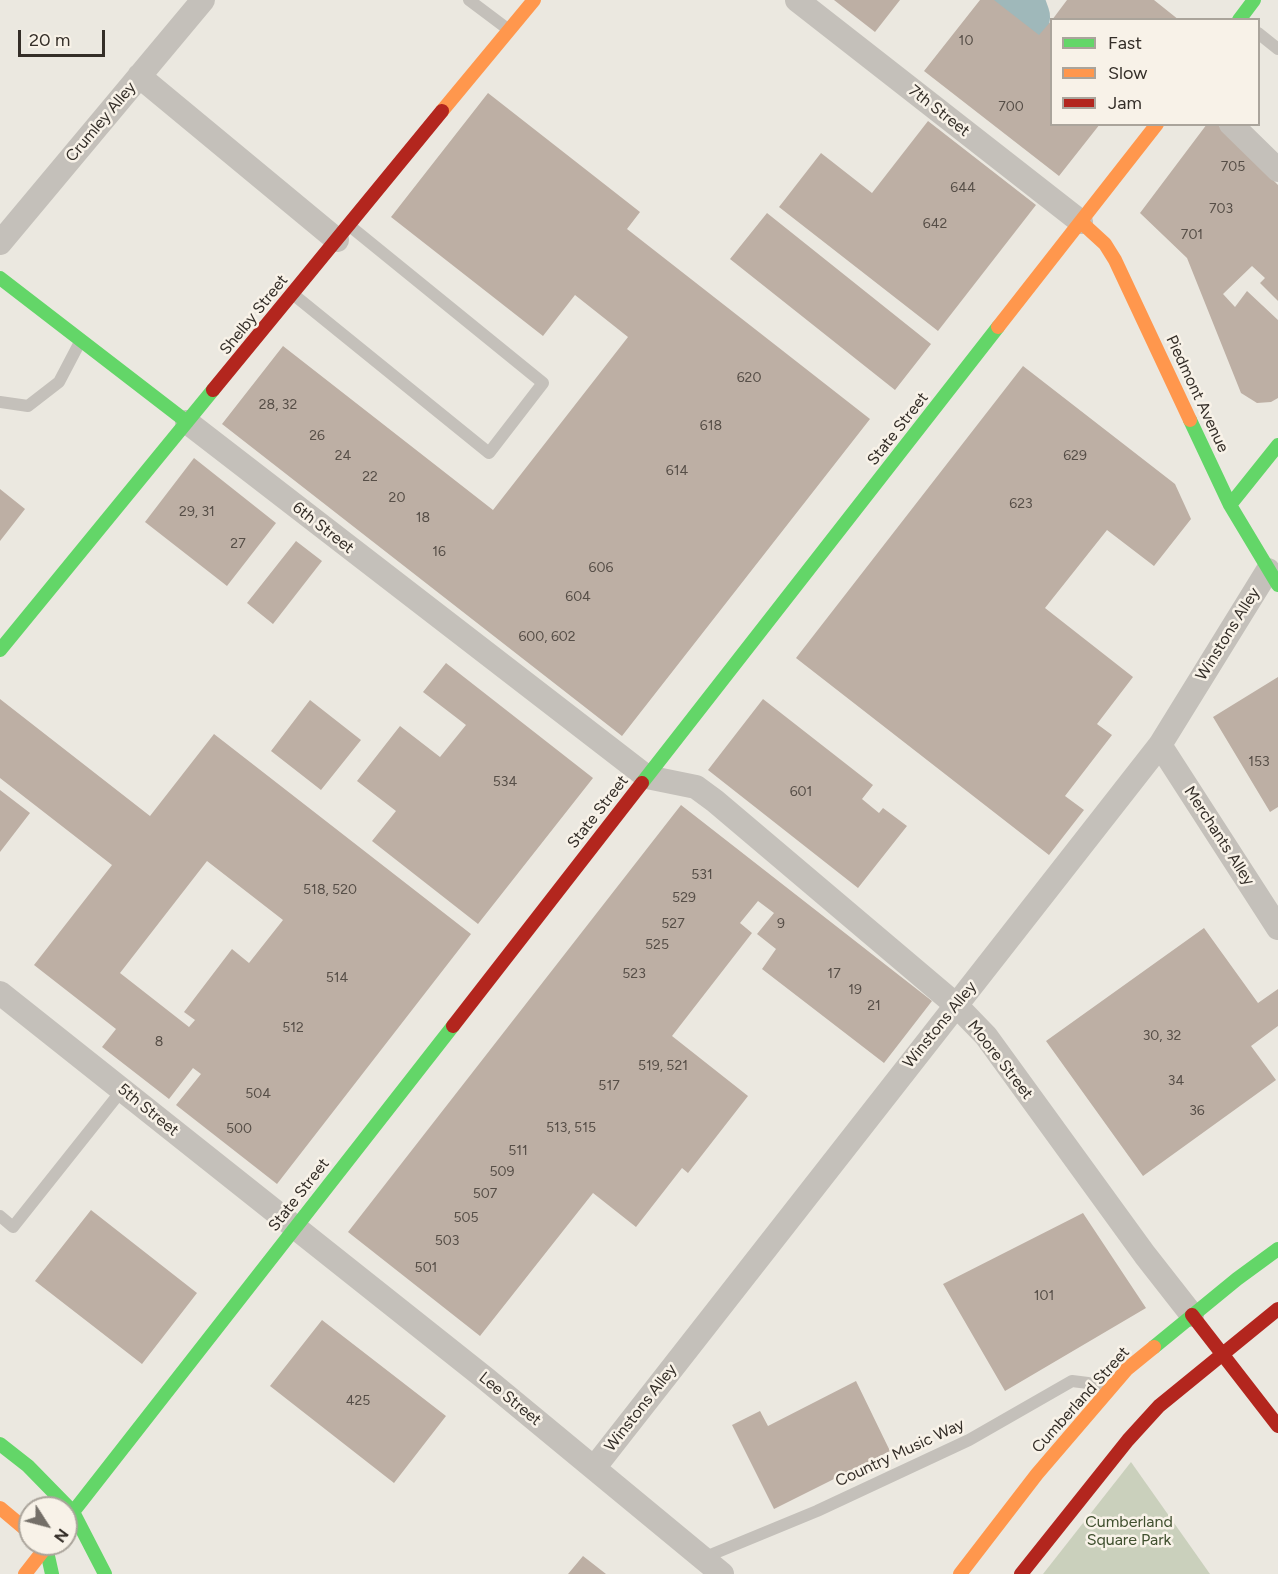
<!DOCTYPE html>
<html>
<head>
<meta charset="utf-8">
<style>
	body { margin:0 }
	#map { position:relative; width:1278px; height:1574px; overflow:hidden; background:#ebe8e0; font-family:Figtree,sans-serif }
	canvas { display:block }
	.legend { position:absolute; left:1050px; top:18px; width:210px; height:108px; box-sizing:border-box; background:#f8f2e8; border:2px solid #aaa49b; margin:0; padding:8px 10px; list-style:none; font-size:18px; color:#342e28 }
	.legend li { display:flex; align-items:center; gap:12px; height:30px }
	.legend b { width:30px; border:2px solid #aaa49b }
	.north { position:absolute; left:18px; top:1496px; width:60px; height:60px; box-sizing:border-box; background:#f8f2e8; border:2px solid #aaa49b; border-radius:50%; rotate:126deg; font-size:16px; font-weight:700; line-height:24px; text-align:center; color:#342e28 }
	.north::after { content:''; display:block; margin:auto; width:21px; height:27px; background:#746f68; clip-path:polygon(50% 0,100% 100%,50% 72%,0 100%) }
	.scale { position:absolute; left:18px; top:30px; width:87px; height:27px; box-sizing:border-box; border:3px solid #342e28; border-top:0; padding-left:8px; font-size:18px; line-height:21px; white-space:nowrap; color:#342e28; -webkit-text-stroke:4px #f8f2e8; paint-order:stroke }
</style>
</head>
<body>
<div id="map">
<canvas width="1278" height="1574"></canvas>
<ul class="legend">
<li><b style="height:8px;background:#63d668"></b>Fast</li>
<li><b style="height:8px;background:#ff974d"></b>Slow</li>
<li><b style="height:8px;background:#b3261e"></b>Jam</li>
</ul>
<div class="north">N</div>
<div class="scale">20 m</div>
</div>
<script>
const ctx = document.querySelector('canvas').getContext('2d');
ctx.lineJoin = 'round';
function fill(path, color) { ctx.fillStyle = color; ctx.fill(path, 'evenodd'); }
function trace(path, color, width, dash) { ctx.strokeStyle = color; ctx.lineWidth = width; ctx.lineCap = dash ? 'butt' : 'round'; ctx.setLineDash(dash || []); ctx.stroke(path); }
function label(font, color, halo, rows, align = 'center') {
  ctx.font = font + ' Figtree,sans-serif'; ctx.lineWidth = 5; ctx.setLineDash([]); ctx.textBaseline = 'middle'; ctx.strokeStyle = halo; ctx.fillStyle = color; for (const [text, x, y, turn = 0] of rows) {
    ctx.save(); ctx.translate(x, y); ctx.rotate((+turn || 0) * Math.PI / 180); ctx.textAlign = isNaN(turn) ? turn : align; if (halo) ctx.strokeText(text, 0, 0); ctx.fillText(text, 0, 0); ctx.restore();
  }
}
const green = new Path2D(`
	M1131,1462L1210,1574H1043Z`);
const river = new Path2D(`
	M1018,0L1024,17`);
const building = new Path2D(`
	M834,0H900L875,32Z
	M980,0H994L1039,35L1052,20V124H1100L1059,176L924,71Z
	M1067,0H1154L1179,20H1052Z
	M488,93L640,212L627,229L870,419L622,736L222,424L283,346L493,510L628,337L575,295L543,336L391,217Z
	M928,121L1036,205L938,331L779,207L821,153L872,193Z
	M1207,124H1217L1278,185V301L1260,283L1265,278L1252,266L1223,294L1235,307L1247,291L1278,320V398L1271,402L1257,403L1241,393L1187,258L1140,213Z
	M767,213L931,344L895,390L730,259Z
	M1023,366L1175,484L1191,519L1154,566L1107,530L1045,608L1133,677L1097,724L1112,735L1065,796L1084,810L1049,855L796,658Z
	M194,458L276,523L227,586L145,522Z
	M0,489L25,509L0,541Z
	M296,541L322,561L273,624L247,603Z
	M446,663L593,778L478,924L372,841L396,811L357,781L400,726L440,757L466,725L423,692Z
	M1278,677V807L1270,812L1213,717Z
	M0,699L150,816L214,734L471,934L277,1184L176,1105L201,1074L193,1068L169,1099L102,1047L116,1029L34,965L112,865L0,778ZM207,861L283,920L249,963L232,949L184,1012L195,1020L189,1027L120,973Z
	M763,699L873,785L862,799L879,813L883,808L907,826L858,888L708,770Z
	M310,700L361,740L321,790L271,751Z
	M0,790L30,813L0,852Z
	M681,805L932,1001L884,1063L762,969L776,949L757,934L774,913L758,901L740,923L752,933L672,1036L748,1096L688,1173L682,1168L636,1227L593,1193L480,1336L348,1232Z
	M1204,928L1258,1003L1278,989V1026L1251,1046L1276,1080L1143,1176L1046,1041Z
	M91,1210L197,1293L142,1364L35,1281Z
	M1083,1213L1146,1308L1005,1391L943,1284Z
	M322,1320L446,1416L394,1483L270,1386Z
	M856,1381L890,1451L774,1509L732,1425L760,1411L768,1426Z
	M583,1556L606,1574H568Z`);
const lane = new Path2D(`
	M469,0L509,30
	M1258,33L1278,49
	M294,295L489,453L543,383L351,227
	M0,402L28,406L59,382L80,342
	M0,1216L13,1227L122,1090
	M703,1558L817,1511L969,1440L1072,1381L1088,1383L1105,1393`);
const street = new Path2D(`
	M797,0L1081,222
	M139,76L337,240
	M1231,124L1278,170
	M0,243L203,0
	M187,422L647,777L696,787L715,801L956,1005L986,1036L1145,1255L1192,1315
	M1160,745L1278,928
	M0,993L486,1379L722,1574
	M594,1468L1160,745L1268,570`);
const fast = new Path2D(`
	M1239,20L1254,0
	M0,278L187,422
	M1190,420L1230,505L1278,585
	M1230,505L1278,445
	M0,650L213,390
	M642,783L998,327
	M1154,1347L1237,1279L1278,1249
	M0,1444L28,1466L73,1512L105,1574
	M66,1521L453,1026
	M43,1544L46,1547L52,1574`);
const slow = new Path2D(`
	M442,111L534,0
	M1081,222L1105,244L1115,260L1190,420
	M998,327L1157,124
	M0,1508L30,1533
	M25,1574L46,1547
	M960,1574L1037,1474L1127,1369L1154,1347`);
const jam = new Path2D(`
	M213,390L442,111
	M453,1026L642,783
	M1192,1315L1278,1426
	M1021,1574L1128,1440L1159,1406L1278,1309`);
const numberNames = [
	["10",966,41],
	["700",1011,107],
	["705",1233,167],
	["644",963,188],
	["703",1221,209],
	["642",935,224],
	["701",1192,235],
	["620",749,378],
	["28, 32",278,405],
	["618",711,426],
	["26",317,436],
	["24",343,456],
	["629",1075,456],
	["614",677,471],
	["22",370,477],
	["20",397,498],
	["623",1021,504],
	["29, 31",197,512],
	["18",423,518],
	["27",238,544],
	["16",439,552],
	["606",601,568],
	["604",578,597],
	["600, 602",547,637],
	["153",1259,762],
	["534",505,782],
	["601",801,792],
	["531",702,875],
	["518, 520",330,890],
	["529",684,898],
	["527",673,924],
	["9",781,924],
	["525",657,945],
	["523",634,974],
	["17",834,974],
	["514",337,978],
	["19",855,990],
	["21",874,1006],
	["512",293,1028],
	["30, 32",1162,1036],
	["8",159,1042],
	["519, 521",663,1066],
	["34",1176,1081],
	["517",609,1086],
	["504",258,1094],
	["36",1197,1111],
	["513, 515",571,1128],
	["500",239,1129],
	["511",518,1151],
	["509",502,1172],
	["507",485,1194],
	["505",466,1218],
	["503",447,1241],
	["501",426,1268],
	["101",1044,1296],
	["425",358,1401]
];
const streetNames = [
	["7th Street",939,111,38],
	["Crumley Alley",101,122,-50],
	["Shelby Street",254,315,-51],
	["Piedmont Avenue",1197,394,65],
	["State Street",898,429,-52],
	["6th Street",323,528,38],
	["Winstons Alley",1228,634,-58],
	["State Street",598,812,-52],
	["Merchants Alley",1219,836,57],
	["Winstons Alley",940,1025,-51],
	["Moore Street",1000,1060,52],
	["5th Street",148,1110,39],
	["State Street",299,1195,-52],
	["Lee Street",510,1399,39],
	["Cumberland Street",1081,1400,-48],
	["Winstons Alley",641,1408,-52],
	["Country Music Way",900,1453,-25]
];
const parkNames = [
	["Cumberland",1129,1522],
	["Square Park",1129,1540]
];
fill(green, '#cad0bc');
trace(river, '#9fb8ba', 52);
fill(building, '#bdafa4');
trace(lane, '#c4c0ba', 12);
trace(street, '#c4c0ba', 24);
trace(fast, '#63d668', 14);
trace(slow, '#ff974d', 14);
trace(jam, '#b3261e', 14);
label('14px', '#564e47', null, numberNames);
label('16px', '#342e28', '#f8f2e8', streetNames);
label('16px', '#40502f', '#f8f2e8', parkNames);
</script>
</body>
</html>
